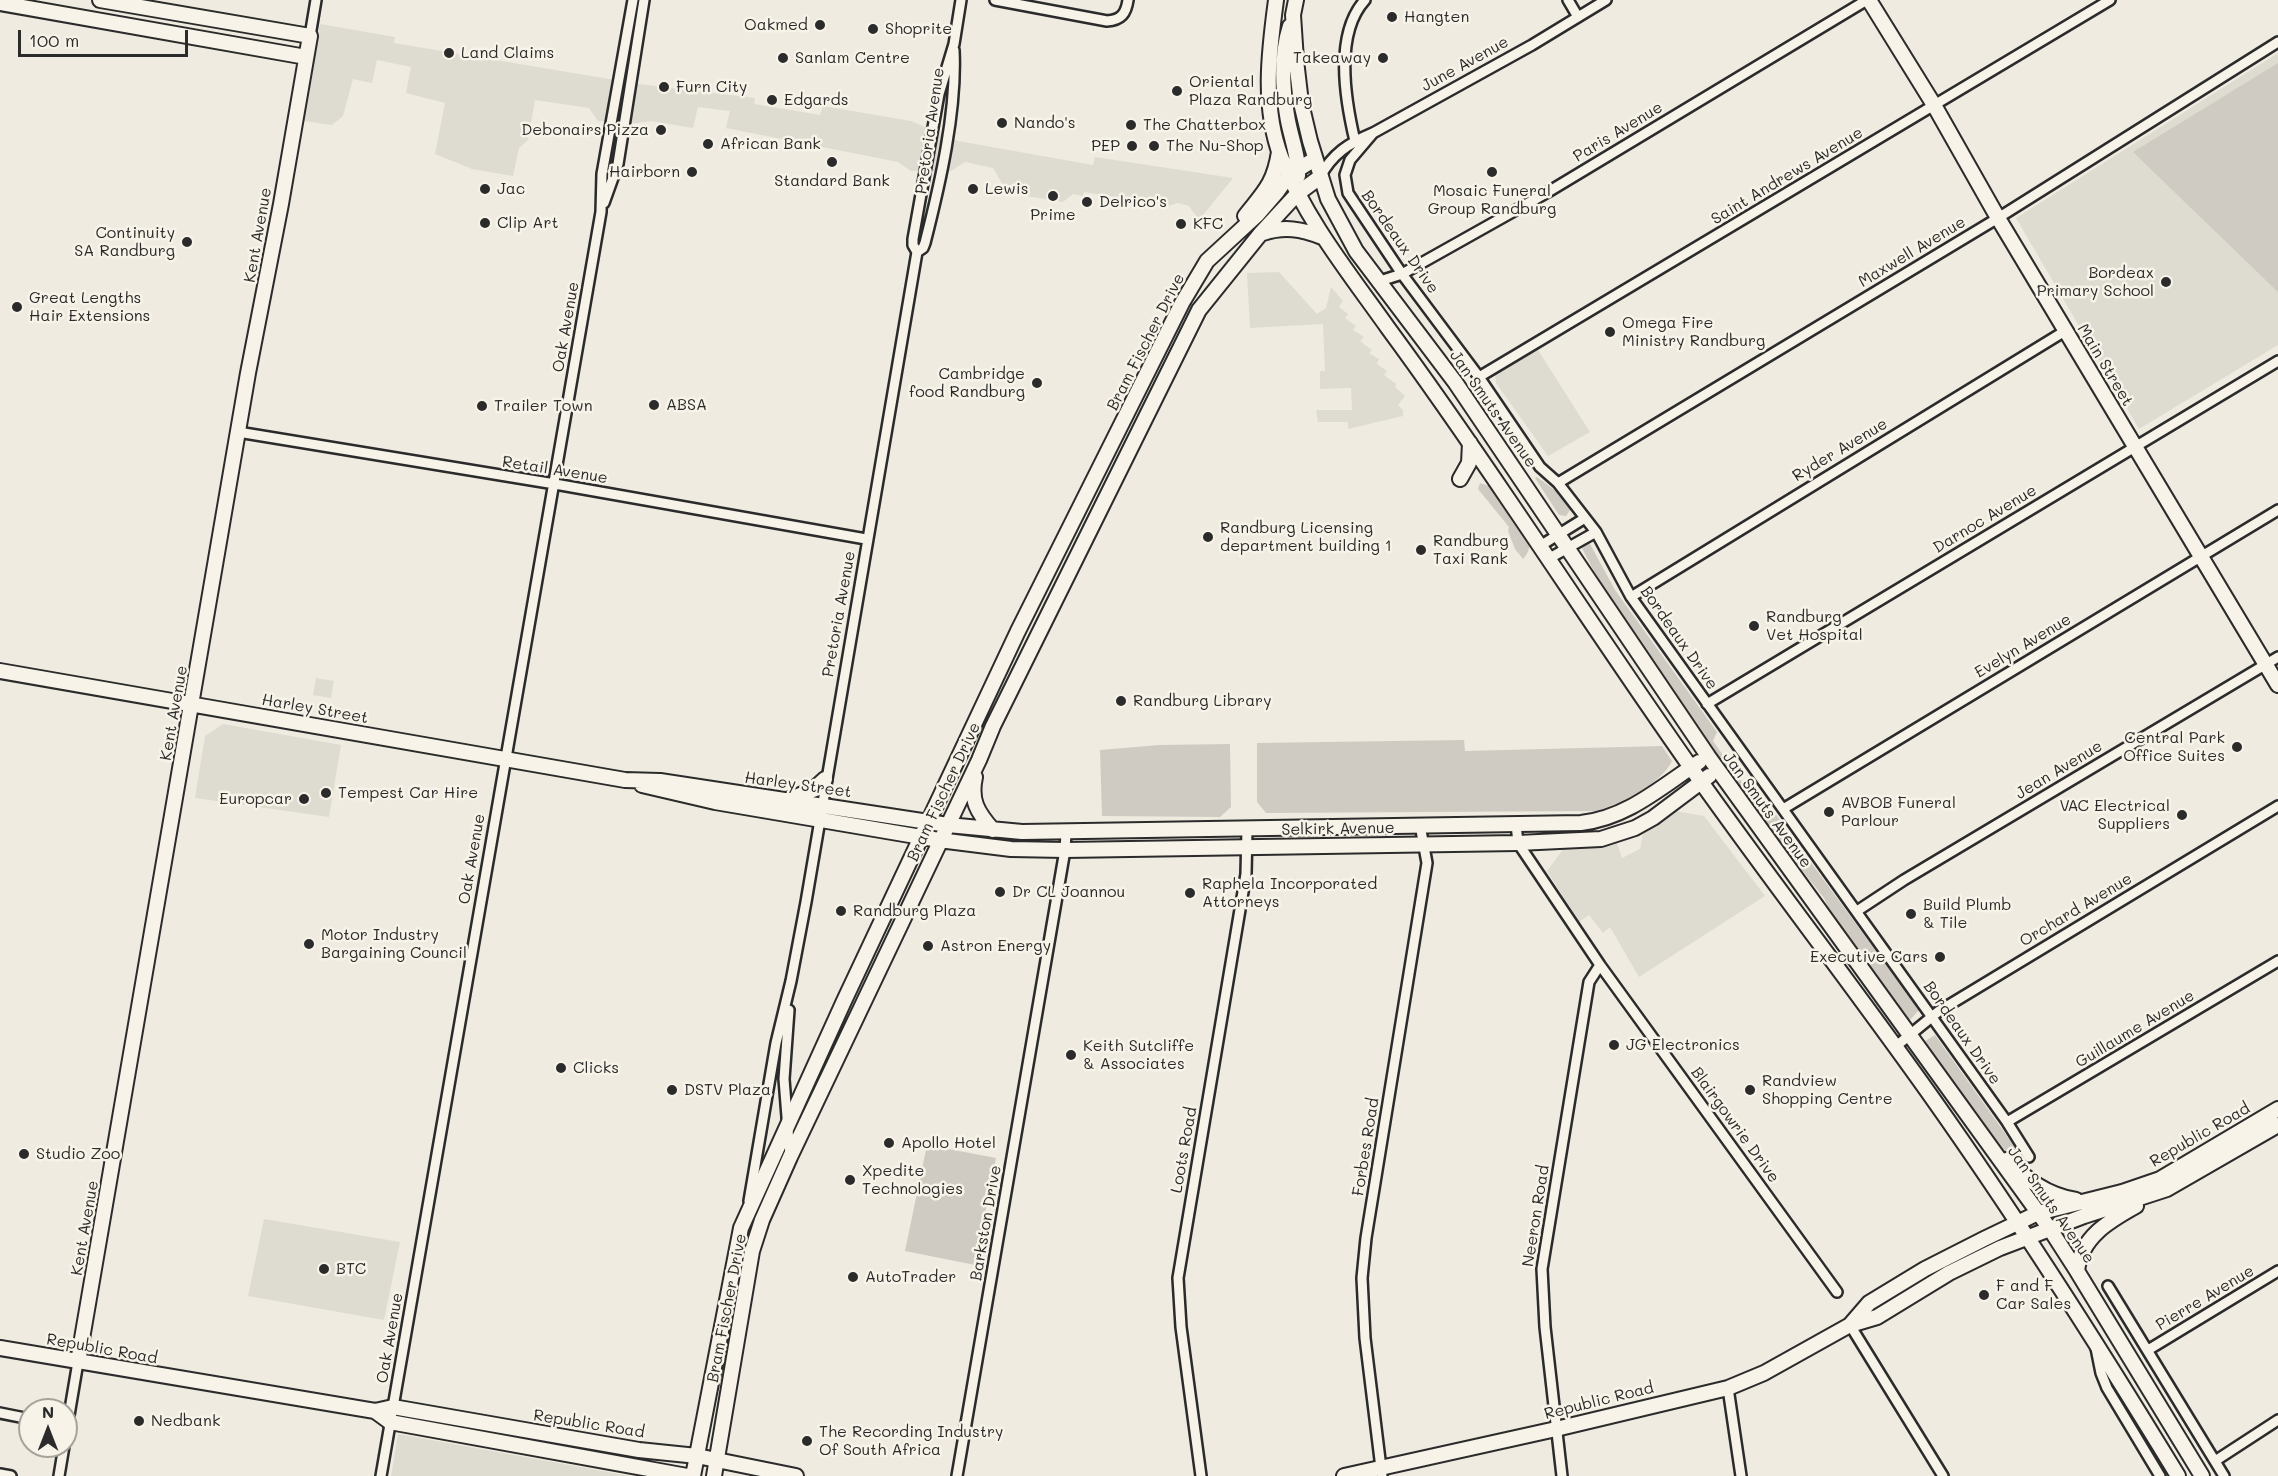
<!DOCTYPE html>
<html>
<head>
<meta charset="utf-8">
<style>
	body { margin:0 }
	#map { position:relative; width:2278px; height:1476px; overflow:hidden; background:#efebe0; font-family:Mali,sans-serif }
	canvas { display:block }
	.north { position:absolute; left:18px; top:1398px; width:60px; height:60px; box-sizing:border-box; background:#f7f3e8; border:2px solid #a5a39c; border-radius:50%; rotate:0deg; font-size:16px; font-weight:700; line-height:24px; text-align:center; color:#2b2b2b }
	.north::after { content:''; display:block; margin:auto; width:21px; height:27px; background:#2b2b2b; clip-path:polygon(50% 0,100% 100%,50% 72%,0 100%) }
	.scale { position:absolute; left:18px; top:30px; width:170px; height:27px; box-sizing:border-box; border:3px solid #2b2b2b; border-top:0; padding-left:8px; font-size:18px; line-height:21px; white-space:nowrap; color:#2b2b2b; -webkit-text-stroke:4px #f7f3e8; paint-order:stroke }
</style>
</head>
<body>
<div id="map">
<canvas width="2278" height="1476"></canvas>
<div class="north">N</div>
<div class="scale">100 m</div>
</div>
<script>
const ctx = document.querySelector('canvas').getContext('2d');
ctx.lineJoin = 'round';
function fill(path, color) { ctx.fillStyle = color; ctx.fill(path, 'evenodd'); }
function trace(path, color, width, dash) { ctx.strokeStyle = color; ctx.lineWidth = width; ctx.lineCap = dash ? 'butt' : 'round'; ctx.setLineDash(dash || []); ctx.stroke(path); }
function label(font, color, halo, rows, align = 'center') {
  ctx.font = font + ' Mali,sans-serif'; ctx.lineWidth = 5; ctx.setLineDash([]); ctx.textBaseline = 'middle'; ctx.strokeStyle = halo; ctx.fillStyle = color; for (const [text, x, y, turn = 0] of rows) {
    ctx.save(); ctx.translate(x, y); ctx.rotate((+turn || 0) * Math.PI / 180); ctx.textAlign = isNaN(turn) ? turn : align; if (halo) ctx.strokeText(text, 0, 0); ctx.fillText(text, 0, 0); ctx.restore();
  }
}
const built = new Path2D(`
	M320,24L395,37L394,43L639,84L755,98L754,104L820,115L823,106L911,121L958,141L1093,165L1095,157L1233,178L1199,220L1189,206L1178,203L1168,206L1084,192L1083,196L1073,194L1063,202L1008,193L993,168L965,162L951,171H911L898,162L726,128L730,111L698,107L693,128L651,121L636,123L598,121L589,108L535,100L528,140L519,148L513,176L472,169L435,154L445,103L406,93L411,67L377,60L372,83L353,79L343,116L332,125L303,121Z
	M2278,53V345L2139,429L2016,218Z
	M1279,272L1317,314L1326,308L1331,287L1343,301L1339,307L1348,314L1345,318L1356,326L1353,330L1364,337L1360,341L1372,350L1369,353L1379,359L1377,364L1387,371L1384,375L1396,384L1395,387L1405,396L1398,405L1403,410V416L1348,429V422H1318L1316,410H1352L1351,388L1320,389V371H1325L1323,324L1250,328L1247,273Z
	M1538,350L1590,432L1548,456L1496,383L1495,374Z
	M316,678L334,681L331,698L313,695Z
	M223,724L341,745L329,817L195,798L205,736Z
	M1675,811L1704,816L1765,896L1639,977L1610,927L1603,933L1589,915L1579,922L1547,871L1564,848L1617,843L1622,858L1640,849L1643,833Z
	M264,1219L400,1242L384,1320L248,1296Z
	M398,1434L630,1476H391Z`);
const green = new Path2D(`
	M2278,63V292L2133,152Z
	M1537,477L1560,494L1570,510L1566,516L1559,515L1535,478Z
	M1480,483L1492,487L1528,538C1531,547 1529,552 1523,559L1515,549L1508,531L1509,527L1478,489Z
	M1589,542L1615,590L1717,732L1713,741L1767,818L1774,812L1919,1010L1909,1021L1834,921L1824,898L1757,813L1627,629L1608,599L1582,548Z
	M1464,740L1465,751L1662,746L1672,761C1662,783 1619,805 1595,811L1266,813L1257,802V743Z
	M1230,744L1231,807L1220,817L1102,816L1100,750L1159,745Z
	M1935,1035L2037,1178L2005,1151L1922,1043Z
	M927,1145L996,1158L975,1265L905,1251Z`);
const street = new Path2D(`
	M995,0L1107,21C1121,20 1126,14 1128,0
	M1568,0L1578,17
	M310,36L316,0
	M1373,133L1350,160L1345,175L1348,193L1402,274L1479,377L1540,467L1558,483L1596,532L1631,597L2007,1122L2029,1157
	M1355,141C1345,99 1334,34 1365,0
	M1320,177C1332,154 1349,143 1373,133L1532,45L1606,0
	M604,203L618,164L644,0
	M917,252L923,248L925,243C940,184 957,111 954,50
	M1380,281L1402,274L1548,192L1867,0
	M1479,377L2110,0
	M238,432L555,484L866,539
	M1558,483L1998,218L2278,42
	M1540,546L1585,518
	M1548,559L1596,532
	M1631,597L2065,331
	M1707,704L2278,361
	M1783,809L2278,510
	M1516,824L1518,843L1600,965L1837,1292
	M1857,911L1904,880L2278,657
	M789,1010L784,1079L790,1155
	M1895,1047L1939,1011L2278,806
	M2007,1122L2278,961
	M749,1201L776,1043L791,981L806,902L917,252L913,245V239L939,94L954,44L961,0
	M2108,1286L2224,1476
	M1850,1325L1943,1476
	M2096,1348L2101,1373L2107,1388L2160,1476
	M2148,1350L2278,1271
	M1728,1388L1741,1476
	M0,1413L30,1419
	M66,1433L78,1362
	M2215,1461L2278,1420
	M0,1474L11,1476
	M59,1476L64,1446
	M381,1476L601,212L602,174L633,0
	M957,1476L1065,850L1066,833
	M1201,1476L1181,1327L1178,1278L1246,874L1247,829
	M1382,1476L1365,1338L1362,1278L1366,1238L1427,863L1420,825
	M1562,1476L1545,1327L1542,1269L1589,982L1600,965`);
const secondary = new Path2D(`
	M1276,0C1269,52 1262,107 1281,157C1306,220 1349,273 1388,328C1430,385 1470,443 1510,502C1574,596 1637,692 1704,786C1779,891 1858,993 1933,1099C2020,1222 2100,1348 2178,1476
	M1296,0L1293,15L1296,60L1301,103L1310,141L1328,199L1356,251L1455,382L1708,756L2050,1229L2077,1271L2202,1476
	M1869,0L1934,105L1998,218L2278,685
	M0,3L306,57
	M1290,26C1281,54 1282,86 1287,115C1290,136 1299,155 1298,176
	M1245,216C1264,192 1274,184 1279,152
	M1263,233C1285,226 1301,229 1322,237
	M1460,479L1469,463L1470,443
	M0,671L625,780L660,781L948,825L1022,832L1581,823C1627,818 1661,787 1699,762
	M975,777C970,800 977,812 993,830
	M642,785L715,802L939,840L1011,849L1065,850L1518,843L1601,839L1635,828L1653,818L1709,776
	M790,799L813,790L825,779
	M2006,1160C2028,1180 2046,1195 2076,1200
	M2077,1271C2081,1237 2109,1221 2136,1206
	M1850,1325L1869,1303L1925,1269L1984,1239L2038,1213L2122,1192L2160,1179L2278,1109
	M0,1348L375,1411L393,1407L639,1450L697,1456L796,1476
	M78,1362L248,373L281,204L310,36L100,0
	M375,1411L390,1422L687,1476
	M693,1476L741,1228L844,1001L1018,631L1182,303L1207,261L1258,214L1277,192L1289,175L1315,159
	M714,1476L752,1251L762,1220L790,1157L979,760L993,726L1199,310L1261,233L1297,194L1320,177
	M1344,1476L1556,1429L1728,1388L1764,1373L1850,1325L1877,1317L1949,1273L2000,1248L2084,1216L2167,1189L2278,1125`);
const markers = [
	[1392,17,6,"#2b2b2b"],
	[820,25,6,"#2b2b2b"],
	[873,29,6,"#2b2b2b"],
	[449,53,6,"#2b2b2b"],
	[783,58,6,"#2b2b2b"],
	[1383,58,6,"#2b2b2b"],
	[664,87,6,"#2b2b2b"],
	[1177,91,6,"#2b2b2b"],
	[772,100,6,"#2b2b2b"],
	[1002,123,6,"#2b2b2b"],
	[1131,125,6,"#2b2b2b"],
	[661,130,6,"#2b2b2b"],
	[708,144,6,"#2b2b2b"],
	[1132,146,6,"#2b2b2b"],
	[1154,146,6,"#2b2b2b"],
	[832,162,6,"#2b2b2b"],
	[692,172,6,"#2b2b2b"],
	[1492,172,6,"#2b2b2b"],
	[485,189,6,"#2b2b2b"],
	[973,189,6,"#2b2b2b"],
	[1053,196,6,"#2b2b2b"],
	[1087,202,6,"#2b2b2b"],
	[485,223,6,"#2b2b2b"],
	[1181,224,6,"#2b2b2b"],
	[187,242,6,"#2b2b2b"],
	[2166,282,6,"#2b2b2b"],
	[17,307,6,"#2b2b2b"],
	[1610,332,6,"#2b2b2b"],
	[1037,383,6,"#2b2b2b"],
	[654,405,6,"#2b2b2b"],
	[482,406,6,"#2b2b2b"],
	[1208,537,6,"#2b2b2b"],
	[1421,550,6,"#2b2b2b"],
	[1754,626,6,"#2b2b2b"],
	[1121,701,6,"#2b2b2b"],
	[2237,747,6,"#2b2b2b"],
	[326,793,6,"#2b2b2b"],
	[304,799,6,"#2b2b2b"],
	[1829,812,6,"#2b2b2b"],
	[2182,815,6,"#2b2b2b"],
	[1000,892,6,"#2b2b2b"],
	[1190,893,6,"#2b2b2b"],
	[841,911,6,"#2b2b2b"],
	[1911,914,6,"#2b2b2b"],
	[309,944,6,"#2b2b2b"],
	[928,946,6,"#2b2b2b"],
	[1940,957,6,"#2b2b2b"],
	[1614,1045,6,"#2b2b2b"],
	[1071,1055,6,"#2b2b2b"],
	[561,1068,6,"#2b2b2b"],
	[672,1090,6,"#2b2b2b"],
	[1750,1090,6,"#2b2b2b"],
	[889,1143,6,"#2b2b2b"],
	[24,1154,6,"#2b2b2b"],
	[850,1180,6,"#2b2b2b"],
	[324,1269,6,"#2b2b2b"],
	[853,1277,6,"#2b2b2b"],
	[1984,1295,6,"#2b2b2b"],
	[139,1421,6,"#2b2b2b"],
	[807,1441,6,"#2b2b2b"]
];
const poiNames = [
	["Hangten",1404,17],
	["Oakmed",808,25,"right"],
	["Shoprite",885,29],
	["Land Claims",461,53],
	["Sanlam Centre",795,58],
	["Takeaway",1371,58,"right"],
	["Oriental",1189,82],
	["Plaza Randburg",1189,100],
	["Furn City",676,87],
	["Edgards",784,100],
	["Nando's",1014,123],
	["The Chatterbox",1143,125],
	["Debonairs Pizza",649,130,"right"],
	["African Bank",720,144],
	["PEP",1120,146,"right"],
	["The Nu-Shop",1166,146],
	["Hairborn",680,172,"right"],
	["Standard Bank",832,181,"center"],
	["Jac",497,189],
	["Lewis",985,189],
	["Mosaic Funeral",1492,191,"center"],
	["Group Randburg",1492,209,"center"],
	["Delrico's",1099,202],
	["Prime",1053,215,"center"],
	["Clip Art",497,223],
	["KFC",1193,224],
	["Continuity",175,233,"right"],
	["SA Randburg",175,251,"right"],
	["Bordeax",2154,273,"right"],
	["Primary School",2154,291,"right"],
	["Great Lengths",29,298],
	["Hair Extensions",29,316],
	["Omega Fire",1622,323],
	["Ministry Randburg",1622,341],
	["Cambridge",1025,374,"right"],
	["food Randburg",1025,392,"right"],
	["ABSA",666,405],
	["Trailer Town",494,406],
	["Randburg Licensing",1220,528],
	["department building 1",1220,546],
	["Randburg",1433,541],
	["Taxi Rank",1433,559],
	["Randburg",1766,617],
	["Vet Hospital",1766,635],
	["Randburg Library",1133,701],
	["Central Park",2225,738,"right"],
	["Office Suites",2225,756,"right"],
	["Tempest Car Hire",338,793],
	["Europcar",292,799,"right"],
	["AVBOB Funeral",1841,803],
	["Parlour",1841,821],
	["VAC Electrical",2170,806,"right"],
	["Suppliers",2170,824,"right"],
	["Raphela Incorporated",1202,884],
	["Attorneys",1202,902],
	["Dr CL Joannou",1012,892],
	["Build Plumb",1923,905],
	["& Tile",1923,923],
	["Randburg Plaza",853,911],
	["Motor Industry",321,935],
	["Bargaining Council",321,953],
	["Astron Energy",940,946],
	["Executive Cars",1928,957,"right"],
	["JG Electronics",1626,1045],
	["Keith Sutcliffe",1083,1046],
	["& Associates",1083,1064],
	["Clicks",573,1068],
	["Randview",1762,1081],
	["Shopping Centre",1762,1099],
	["DSTV Plaza",684,1090],
	["Apollo Hotel",901,1143],
	["Studio Zoo",36,1154],
	["Xpedite",862,1171],
	["Technologies",862,1189],
	["BTC",336,1269],
	["AutoTrader",865,1277],
	["F and F",1996,1286],
	["Car Sales",1996,1304],
	["Nedbank",151,1421],
	["The Recording Industry",819,1432],
	["Of South Africa",819,1450]
];
const streetNames = [
	["June Avenue",1465,64,-29],
	["Pretoria Avenue",930,131,-82],
	["Paris Avenue",1618,132,-31],
	["Saint Andrews Avenue",1787,176,-31],
	["Kent Avenue",258,235,-80],
	["Bordeaux Drive",1400,242,55],
	["Maxwell Avenue",1912,252,-31],
	["Oak Avenue",566,327,-80],
	["Bram Fischer Drive",1146,342,-63],
	["Main Street",2105,365,59],
	["Jan Smuts Avenue",1493,409,55],
	["Ryder Avenue",1840,450,-31],
	["Retail Avenue",555,470,9],
	["Darnoc Avenue",1985,519,-31],
	["Pretoria Avenue",839,614,-80],
	["Bordeaux Drive",1679,638,55],
	["Evelyn Avenue",2023,646,-31],
	["Harley Street",315,709,10],
	["Kent Avenue",174,713,-80],
	["Jean Avenue",2059,770,-31],
	["Harley Street",798,785,8],
	["Bram Fischer Drive",944,792,-65],
	["Jan Smuts Avenue",1767,810,54],
	["Selkirk Avenue",1338,829,-1],
	["Oak Avenue",472,859,-80],
	["Orchard Avenue",2076,910,-31],
	["Guillaume Avenue",2135,1029,-31],
	["Bordeaux Drive",1962,1033,55],
	["Blairgowrie Drive",1735,1125,54],
	["Republic Road",2200,1135,-30],
	["Forbes Road",1366,1147,-81],
	["Loots Road",1184,1150,-80],
	["Jan Smuts Avenue",2051,1205,55],
	["Neeron Road",1536,1216,-81],
	["Barkston Drive",986,1223,-80],
	["Kent Avenue",85,1228,-80],
	["Pierre Avenue",2205,1298,-31],
	["Bram Fischer Drive",727,1308,-79],
	["Oak Avenue",390,1338,-80],
	["Republic Road",102,1349,10],
	["Republic Road",1599,1401,-14],
	["Republic Road",589,1424,9]
];
fill(built, '#dedbd1');
fill(green, '#cfcbc2');
trace(street, '#2b2b2b', 14);
trace(secondary, '#2b2b2b', 18);
trace(street, '#f7f3e8', 9);
trace(secondary, '#f7f3e8', 14);
for (const [x, y, r, color] of markers) { const dot = new Path2D(); dot.arc(x, y, r, 0, 2 * Math.PI); ctx.fillStyle = color; ctx.fill(dot); trace(dot, '#f7f3e8', 2); }
label('16px', '#2b2b2b', '#f7f3e8', poiNames, 'left');
label('16px', '#2b2b2b', '#f7f3e8', streetNames);
</script>
</body>
</html>
